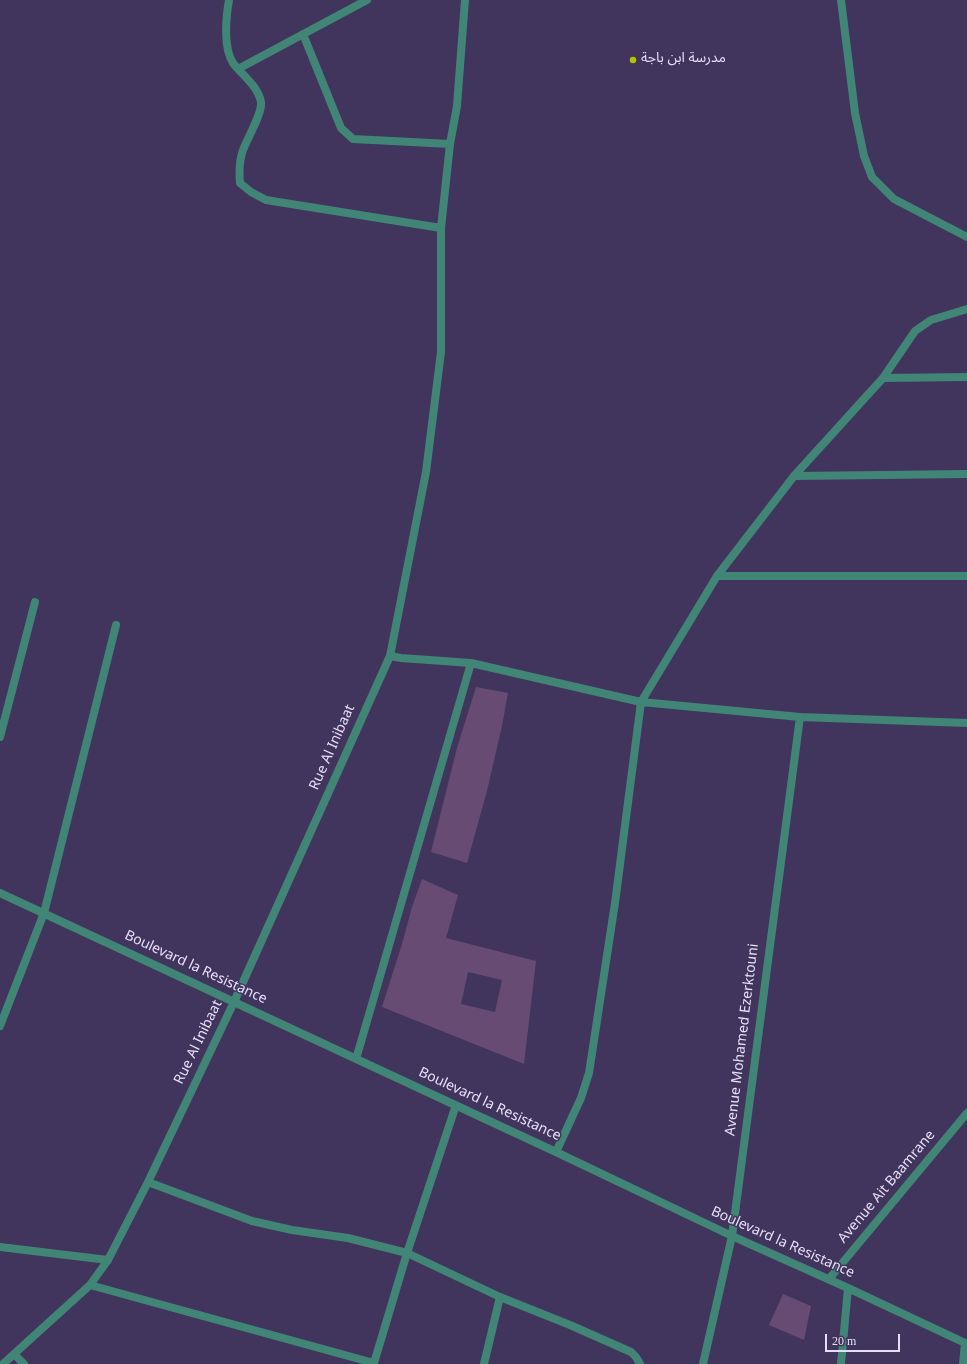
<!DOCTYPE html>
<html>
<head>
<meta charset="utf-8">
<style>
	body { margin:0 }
	#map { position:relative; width:967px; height:1364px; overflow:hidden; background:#41355d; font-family:Georgia,serif }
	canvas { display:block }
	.scale { position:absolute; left:825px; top:1334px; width:75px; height:18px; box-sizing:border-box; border:2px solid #e6dff9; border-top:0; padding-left:5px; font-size:12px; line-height:14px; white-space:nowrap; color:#e6dff9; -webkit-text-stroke:3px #41355d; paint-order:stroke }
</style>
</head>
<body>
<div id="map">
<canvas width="967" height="1364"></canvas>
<div class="scale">20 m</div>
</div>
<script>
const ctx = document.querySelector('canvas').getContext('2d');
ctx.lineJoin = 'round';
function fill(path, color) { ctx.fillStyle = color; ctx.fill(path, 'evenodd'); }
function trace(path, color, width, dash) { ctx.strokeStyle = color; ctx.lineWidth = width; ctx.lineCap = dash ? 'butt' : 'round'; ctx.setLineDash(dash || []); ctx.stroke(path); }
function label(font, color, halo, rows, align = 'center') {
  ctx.font = font + ' Georgia,"Noto Sans Arabic",serif'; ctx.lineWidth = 3; ctx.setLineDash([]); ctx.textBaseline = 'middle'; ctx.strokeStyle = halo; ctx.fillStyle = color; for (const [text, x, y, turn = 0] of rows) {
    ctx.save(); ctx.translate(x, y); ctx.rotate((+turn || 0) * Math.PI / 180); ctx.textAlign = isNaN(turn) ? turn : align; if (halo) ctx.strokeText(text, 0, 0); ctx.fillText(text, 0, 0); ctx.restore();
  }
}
const building = new Path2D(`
	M476,687L508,693L502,726L487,791L467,863L431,852L457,748Z
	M422,879L458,895L446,938L536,961L524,1064L382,1007L402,944L412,907ZM468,972L502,980L495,1012L461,1004Z
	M783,1294L811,1306L804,1340L769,1325Z`);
const minor = new Path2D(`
	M229,0C226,17 223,48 233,63C242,75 258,86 261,102C263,112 247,139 243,150C239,161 239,171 240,183L251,192L266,200L441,228
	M841,0L855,113L864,156L872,177L894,199L967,237
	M303,34L341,128L353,139L450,144
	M238,69L367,0
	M883,378L967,377
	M794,476L967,474
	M717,576H967
	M390,656L401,658L471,663L641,702L800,717L967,723
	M0,737L35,602
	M0,893L556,1152L732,1236L848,1288L967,1344
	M0,1026L44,913L116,625
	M356,1059L471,663
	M556,1152L581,1098L589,1073L615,903L641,702L717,576L794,476L883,378L915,331L931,320L967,309
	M148,1182L252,1221L292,1230L348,1238L407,1253L500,1297L570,1325L631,1352L636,1357L640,1364
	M732,1236L800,717
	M0,1247L108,1260
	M90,1285L374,1363L407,1253L456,1105
	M14,1354L24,1364
	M3,1364L90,1285L108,1260L148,1182L234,1002L390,656L426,472L441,352V228L450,144L457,106L465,0
	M484,1364L500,1297
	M841,1364L848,1288
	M963,1364L965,1343`);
const tertiary = new Path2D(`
	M829,1279L967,1113
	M703,1364L732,1236`);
const markers = [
	[633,60,4,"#b0c500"]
];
const poiNames = [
	["مدرسة ابن باجة",641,60]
];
const streetNames = [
	["Rue Al Inibaat",334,748,-66],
	["Boulevard la Resistance",195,969,25],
	["Avenue Mohamed Ezerktouni",744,1040,-83],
	["Rue Al Inibaat",200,1043,-64],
	["Boulevard la Resistance",489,1106,25],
	["Avenue Ait Baamrane",888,1188,-50],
	["Boulevard la Resistance",782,1244,24]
];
fill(building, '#684b72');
trace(minor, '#418576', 8);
trace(tertiary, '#418576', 8);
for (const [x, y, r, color] of markers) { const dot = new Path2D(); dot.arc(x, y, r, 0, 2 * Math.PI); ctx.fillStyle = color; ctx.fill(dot); trace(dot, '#41355d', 1.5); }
label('14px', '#e6dff9', '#41355d', poiNames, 'left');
label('14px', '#e6dff9', '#41355d', streetNames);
</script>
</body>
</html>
